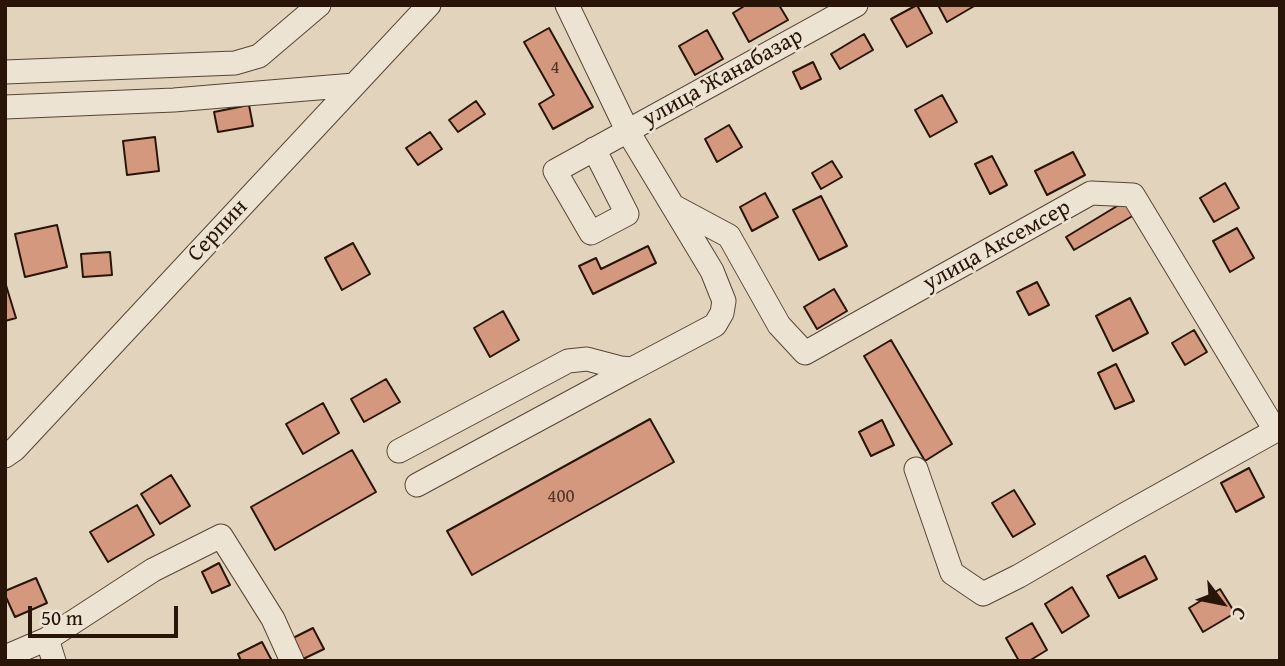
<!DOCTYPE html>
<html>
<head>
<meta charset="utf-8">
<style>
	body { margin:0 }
	#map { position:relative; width:1285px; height:666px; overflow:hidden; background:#e2d4bc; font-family:"Gentium Book Plus",serif }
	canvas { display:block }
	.frame { position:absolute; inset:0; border:7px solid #291507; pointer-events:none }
	.north { position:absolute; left:1187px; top:568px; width:70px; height:70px; -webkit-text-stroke:5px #ece3d3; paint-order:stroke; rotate:122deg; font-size:19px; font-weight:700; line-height:28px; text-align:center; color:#291507 }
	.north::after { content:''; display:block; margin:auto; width:24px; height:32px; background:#291507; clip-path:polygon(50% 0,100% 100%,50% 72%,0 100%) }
	.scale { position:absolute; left:28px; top:606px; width:150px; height:32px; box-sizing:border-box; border:4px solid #291507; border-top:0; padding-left:9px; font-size:21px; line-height:24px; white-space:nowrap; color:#291507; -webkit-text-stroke:5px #ece3d3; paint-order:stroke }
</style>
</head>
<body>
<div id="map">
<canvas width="1285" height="666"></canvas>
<div class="frame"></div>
<div class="north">С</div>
<div class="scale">50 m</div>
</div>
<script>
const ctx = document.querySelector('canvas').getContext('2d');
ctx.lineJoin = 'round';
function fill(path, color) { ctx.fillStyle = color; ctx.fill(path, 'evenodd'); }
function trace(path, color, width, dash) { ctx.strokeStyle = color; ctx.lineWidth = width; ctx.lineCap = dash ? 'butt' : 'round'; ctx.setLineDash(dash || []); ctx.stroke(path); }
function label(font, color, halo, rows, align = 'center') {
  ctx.font = font + ' "Gentium Book Plus",serif'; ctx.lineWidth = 5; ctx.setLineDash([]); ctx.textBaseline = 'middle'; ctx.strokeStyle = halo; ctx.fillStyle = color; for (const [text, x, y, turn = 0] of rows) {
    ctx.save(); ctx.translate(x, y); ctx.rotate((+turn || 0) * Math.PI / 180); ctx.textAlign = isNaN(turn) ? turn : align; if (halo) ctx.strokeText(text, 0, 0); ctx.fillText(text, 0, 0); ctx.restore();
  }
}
const building = new Path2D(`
	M746,5H779L788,20L749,42L733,13Z
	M917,5L932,33L907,47L891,19Z
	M938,5H976L947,22Z
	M549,28L593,107L553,129L539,104L554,95L524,42Z
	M707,30L723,59L695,75L679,46Z
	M864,34L873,50L840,69L831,54Z
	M813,62L821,79L801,89L793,72Z
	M942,95L957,122L930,137L915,110Z
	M476,101L485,114L458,132L449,120Z
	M249,105L253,126L218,132L214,112Z
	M729,125L742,147L717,162L705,139Z
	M430,132L442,149L418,165L406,148Z
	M155,137L159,171L127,175L123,141Z
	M1073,152L1085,175L1047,195L1035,171Z
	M992,156L1007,185L990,194L975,164Z
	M832,161L842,177L821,189L812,173Z
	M1225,183L1239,208L1214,222L1200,198Z
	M765,193L778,217L752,231L740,207Z
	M821,196L847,246L819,260L793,210Z
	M1127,200L1136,214L1074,250L1066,237Z
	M57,225L67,267L25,277L15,234Z
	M1237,228L1254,258L1230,272L1213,241Z
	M353,243L370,274L342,290L325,258Z
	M648,246L656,263L593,294L579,266L596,258L601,269Z
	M110,252L112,275L83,277L81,254Z
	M5,282L16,318L5,321Z
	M1037,282L1049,305L1029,315L1017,292Z
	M834,289L847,311L817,329L804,307Z
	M1130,298L1148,333L1113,351L1096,316Z
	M503,311L519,340L490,357L474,328Z
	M1194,330L1207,352L1185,365L1172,343Z
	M891,340L952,444L925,461L864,356Z
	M1116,364L1134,401L1115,409L1098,373Z
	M386,379L400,402L364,422L351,399Z
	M323,403L339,433L303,454L286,424Z
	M650,419L674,462L472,575L447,531Z
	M882,420L894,445L871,456L859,432Z
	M352,450L376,492L275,550L251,507Z
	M1249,468L1264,497L1236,512L1221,483Z
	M171,475L190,506L160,524L141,494Z
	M1014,490L1035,524L1013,537L992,503Z
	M137,505L154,535L108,562L90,532Z
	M1145,556L1157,579L1119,598L1107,576Z
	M219,563L230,585L212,593L202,572Z
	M36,578L47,603L15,617L5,595V591Z
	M1072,587L1089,616L1062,633L1045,604Z
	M1220,589L1235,613L1203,632L1189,608Z
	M1032,623L1047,650L1029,661H1019L1006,638Z
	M313,628L324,649L299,661L289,640Z
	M262,642L272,661H241L238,654Z`);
const minor = new Path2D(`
	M5,72L235,63L259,56L319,5
	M5,107L174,100L354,85
	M594,149L627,214L591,233L555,171L856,5
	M673,206L729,236L779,325L805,353L1091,193L1133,195L1275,430
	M399,451L568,361L587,359L621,368L632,369L715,325L722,313L724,301L712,271L627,130L567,5
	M5,456L15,449L429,5
	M916,469L952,573L983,594L1019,576L1124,515L1280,428
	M417,485L632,369
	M47,639L153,570L221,536L273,619L292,661
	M5,657L47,639L54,661`);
const numberNames = [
	["4",555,68],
	["400",561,497]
];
const streetNames = [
	["улица Жанабазар",723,78,-29],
	["Серпин",218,231,-47],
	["улица Аксемсер",997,246,-29]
];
fill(building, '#d4987f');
trace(building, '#291507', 2);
trace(minor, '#574534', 25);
trace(minor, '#ece3d3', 23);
label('19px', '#543625', null, numberNames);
label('23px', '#291507', '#ece3d3', streetNames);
</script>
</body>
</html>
